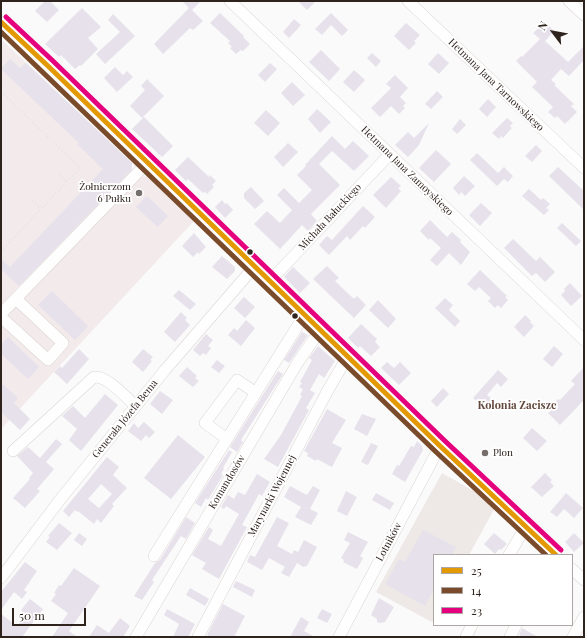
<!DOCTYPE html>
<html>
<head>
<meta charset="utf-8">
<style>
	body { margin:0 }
	#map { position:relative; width:585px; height:638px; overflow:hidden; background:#fafafa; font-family:"Playfair Display",serif }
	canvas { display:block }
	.frame { position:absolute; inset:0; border:2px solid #2f231e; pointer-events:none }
	.legend { position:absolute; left:433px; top:554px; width:140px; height:72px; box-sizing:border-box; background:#fff; border:1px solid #aca7a5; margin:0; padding:5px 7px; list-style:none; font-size:12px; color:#2f231e }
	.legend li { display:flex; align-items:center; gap:8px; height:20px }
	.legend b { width:20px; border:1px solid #aca7a5 }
	.north { position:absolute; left:533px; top:12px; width:40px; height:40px; -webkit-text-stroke:3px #fff; paint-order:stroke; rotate:302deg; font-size:11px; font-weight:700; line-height:16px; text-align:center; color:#2f231e }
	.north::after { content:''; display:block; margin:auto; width:14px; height:18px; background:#2f231e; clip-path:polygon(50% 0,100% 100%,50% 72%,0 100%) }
	.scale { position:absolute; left:12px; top:608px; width:74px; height:18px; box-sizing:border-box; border:2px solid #2f231e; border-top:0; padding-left:5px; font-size:12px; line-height:14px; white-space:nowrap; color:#2f231e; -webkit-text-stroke:3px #fff; paint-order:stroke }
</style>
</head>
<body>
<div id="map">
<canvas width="585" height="638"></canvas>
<div class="frame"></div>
<ul class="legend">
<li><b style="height:5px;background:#e39903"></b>25</li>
<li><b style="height:5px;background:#7a4b2a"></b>14</li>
<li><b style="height:5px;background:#e5007d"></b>23</li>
</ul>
<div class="north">N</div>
<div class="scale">50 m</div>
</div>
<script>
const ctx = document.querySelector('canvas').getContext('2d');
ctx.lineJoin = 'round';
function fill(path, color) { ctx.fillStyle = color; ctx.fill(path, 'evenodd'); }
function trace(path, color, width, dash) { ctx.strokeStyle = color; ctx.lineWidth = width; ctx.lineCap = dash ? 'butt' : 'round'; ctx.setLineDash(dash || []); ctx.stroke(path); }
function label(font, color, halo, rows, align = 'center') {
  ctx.font = font + ' "Playfair Display",serif'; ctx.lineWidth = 3.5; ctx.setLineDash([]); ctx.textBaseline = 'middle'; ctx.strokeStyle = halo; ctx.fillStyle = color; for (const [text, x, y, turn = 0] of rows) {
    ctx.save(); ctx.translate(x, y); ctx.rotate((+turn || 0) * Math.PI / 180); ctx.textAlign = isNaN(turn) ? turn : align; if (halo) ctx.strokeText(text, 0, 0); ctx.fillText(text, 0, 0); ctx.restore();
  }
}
const built = new Path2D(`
	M442,473L497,504L469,555H434V619L432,622L376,592Z`);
const education = new Path2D(`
	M1,39L132,163V171L139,177L148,176L194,221L1,429Z`);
const building = new Path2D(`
	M45,1H50L59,10L47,22L35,11Z
	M182,1H201L192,10L203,21L193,30L190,28L163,54L154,44L189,8Z
	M298,1H316L307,10Z
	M82,8L101,27L88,38L98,49L81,66L80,65L75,69L61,55L59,57L45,44Z
	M220,13L244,36L243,37L250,44L243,51L241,50L236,54L230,48L232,47L228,43L230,41L210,23Z
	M331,13L348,30L342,36L331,25L322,35L315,29Z
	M113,14L135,36L105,64L96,54L120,32L108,20Z
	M294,19L301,25L289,38L283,32Z
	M545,22L554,31L545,41L568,62L584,46V60L569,76L561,69L551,80L556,84L554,85L574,104L571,106L577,112L565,124L557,116L555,118L548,112L553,107L532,87L537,82L516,61L521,56L522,57L540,39L533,33Z
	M406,23L420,35L414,41L416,43L409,50L394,36Z
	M321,50L340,69L329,81L309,62Z
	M372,53L381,61L376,67L367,58Z
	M438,53L449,63L439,74L428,64Z
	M10,59L20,68L26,63L132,163V169L19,286L1,269V259L10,267L103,169L77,144L79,143L1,69Z
	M270,63L277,69L265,82L258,75Z
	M115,67L123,75L127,71L133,77L117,92L104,78Z
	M354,70L365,80L354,92L343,82Z
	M395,75L408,88L400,97L406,103L403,106L405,108L399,114L391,106L380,117L371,108L391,88L386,84Z
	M147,79L164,96L142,118L130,106L145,90L141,86Z
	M292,82L305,95L293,106L281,93Z
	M437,91L443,97L431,109L425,104Z
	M488,99L496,107L487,117L479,109Z
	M317,109L331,122L320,133L308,119Z
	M266,110L280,123L268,136L254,123Z
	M144,117L173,146L162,157L132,129Z
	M507,118L513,123L510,126L512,128L503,138L501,136L499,139L492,133Z
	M460,119L466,125L457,134L452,129Z
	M429,123L419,145L408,157L395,145L408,132L414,138Z
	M332,136L345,149L353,141L369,156L354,171L332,151L319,164L340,185L311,214L317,221L308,231L302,225L280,249L254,224L267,211L280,223L292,210L277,195L284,188L299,203L312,190L297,175L306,166L305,165Z
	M288,143L298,152L283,167L274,157Z
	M536,145L542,151L532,162L525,156Z
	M436,150L451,164L434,182L419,168Z
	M477,153L498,173L504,167L513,176L508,182L504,179L497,186L470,160Z
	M188,157L209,177L210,175L216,181L212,185L214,187L207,194L205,192L203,193L188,179L186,181L175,170Z
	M558,167L584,191V210L549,176Z
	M464,176L475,186L465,196L461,192L459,195L453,188Z
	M391,177L401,186L398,188L401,191L386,208L373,195Z
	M251,187L264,201L255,209L244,198V193Z
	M529,189L541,200L543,198L550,204L546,208L549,210L544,215L522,196Z
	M147,196L168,216L158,227L136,207Z
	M222,200L225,204L227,203L233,210L225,218L215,207Z
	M481,203L492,213L480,226L469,215Z
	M363,206L375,217L365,228L363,226L350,240L347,236L329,255L319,245L327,236L332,240Z
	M430,220L447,237L452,232L461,240L460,242L470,252L461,265L449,253L437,266L430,260L441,248L430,238L429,240L420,231Z
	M562,223L581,241L576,246L557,228Z
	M194,233L206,247L199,254L198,252L193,257L182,246Z
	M513,239L536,261L540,257L555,272L545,282L536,273L532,276L504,248Z
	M222,256L235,267V271L227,279L212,267Z
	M327,266L339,278L335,281L354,299L357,296L366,305L354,318L313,279Z
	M293,267L310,283L300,293L284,277Z
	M480,270L507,296L505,297L508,300L501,308L498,305L495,308L488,301L491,298L479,287L475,291L467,284Z
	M570,283L582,296L571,306L561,295L565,291L564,289Z
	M179,290L196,304L190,310L173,296Z
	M52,291L88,326L75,340L38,305Z
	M244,297L255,307L245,318L234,308Z
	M445,298L453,305L449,310L460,321L455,327L435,308Z
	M378,300L396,319L388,328L369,310Z
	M181,312L187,318L185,320L190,325L175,342L164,332Z
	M525,315L531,321L530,322L534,326L524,337L514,327Z
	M246,320L255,328L241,346L228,335L234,328L237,331Z
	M361,324L377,339L375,342L380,347L371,356L360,346L358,348L348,338Z
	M302,332L308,335L289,363L284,360Z
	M206,334L213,340L208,346L211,348L206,355L203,353L200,356L193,350Z
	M8,337L39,367L28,379L1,354V345Z
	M318,346L335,361L324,378L319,374L310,390L315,393L306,408L309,410L278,467L264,459L281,435L302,396L300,395L303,389L299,387L302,383L300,382L312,360L309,358Z
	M554,346L563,354L552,367L543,359Z
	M79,349L89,359L67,384L54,372L60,366L62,368Z
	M143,349L153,357L150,360L152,361L143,372L132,362Z
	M217,360L225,366L219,373L211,367Z
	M387,362L394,368L400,362L411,373L399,385L381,368Z
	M187,367L197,376L195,378L199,381L193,387L179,376Z
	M584,367V400L560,425L548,413L554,408L552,406L558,399L560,400L575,384L571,381Z
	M498,370L508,379L501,387L497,383L487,395L495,402L487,410L473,398Z
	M278,371L283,374L241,440L243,442L237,452L230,447Z
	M1,383L18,398L14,403L30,419L20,430L1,412Z
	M443,388L449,394L437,407L431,401Z
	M160,391L173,400L162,414L150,404Z
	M105,394L118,405L81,451L69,440L77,429L62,416L73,406L85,418Z
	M327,409L346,420L332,443L342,448L332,467L317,459L316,461L307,456L308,453L304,451Z
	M362,414L376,419L367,436L354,429Z
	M144,422L155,432L149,438L146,435L141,441L128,431L134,423L138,428Z
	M532,428L547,441L537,451L523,438Z
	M178,435L205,457L171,499L144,478Z
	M56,439L62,444L46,462L54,469L37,489L40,491L25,508L13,498L30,479L29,478L33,473L17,456L28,447L40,458Z
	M417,441L422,446L423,450L405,482L392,474L397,465L399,466L411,446L414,447Z
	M371,443L378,446L368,465L361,462Z
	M229,450L232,452L223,468L224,469L221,474L223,475L208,500L206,498L201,507L195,503Z
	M107,457L119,467L113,475L127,488L112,504L114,506L101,523L97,519L94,524L78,511L77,512L75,510L69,517L63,511ZM101,484L112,494L99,508L88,499Z
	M545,473L552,480L550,482L554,486L542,497L531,487Z
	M257,474L270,482L262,496L259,494L242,525L247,527L219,579L202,569L206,563L192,555L209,527L213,530L208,539L221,546L239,514L226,506L224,509L221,507L228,495L234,499L238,492L245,495Z
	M290,486L307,495L313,486L320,490L310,509L318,513L311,525L295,517L301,507L284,497Z
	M346,491L357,497L347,516L337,511Z
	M376,493L394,503L390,510L372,500Z
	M566,493L583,508L574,518L564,509L557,517L550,512Z
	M186,517L195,523L186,539L181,536L152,580L154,582L142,600L134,596L155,563L160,560Z
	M277,517L289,523L277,546L292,554L294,550L298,552L304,540L317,547L307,566L303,567L297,563L289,577L281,573L285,567L269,558L262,570L247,562L250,555L255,557Z
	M59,523L72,533L57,550L46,542L50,537L48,536Z
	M423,530L456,547L452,555H434V589L425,606L385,584L399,559L405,562Z
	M348,532L368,542L360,556L363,558L357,569L343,562L344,560L341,558L350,543L344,540Z
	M79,533L87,539L82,546L74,540Z
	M494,533L507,544L501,550L499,549L495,554L484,544Z
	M574,533L584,543L574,552L565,542Z
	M25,562L37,571L24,590L27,592L22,599L14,592L1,610V592Z
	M74,568L100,586L69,631L77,637H52L68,613L51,601L56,594L54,593L59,585L61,586Z
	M236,581L255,590L252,597L233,587Z
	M190,588L209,599L205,606L186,595Z
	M379,598L394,607L385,622L380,623L377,622V619L371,615Z
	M30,599L43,609L22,637H1V614L17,626L26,615L21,610Z
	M223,604L245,616L234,637H211L207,635Z
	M167,609L195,624L188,637H173L179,624L164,615Z
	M322,609L332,614L327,623L317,618Z
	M301,617L309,622L304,631L315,637H290Z
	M120,618L130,626L123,637H89L97,625L109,633Z
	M522,628L538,637H523L519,635Z`);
const path = new Path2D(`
	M1,92L80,168L1,251
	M59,174L67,182
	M32,201L41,209`);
const minor = new Path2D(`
	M230,1L584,340
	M408,1L584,168
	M569,1L584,15
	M1,22L48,66L440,446L556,555
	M270,281L390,154
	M1,314L148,162
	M1,317L48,360L63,343L16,299
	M227,439L205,423L237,380L256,393
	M13,451L94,377C108,376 125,397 136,406
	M509,555L519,538L527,527
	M154,556L305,314
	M572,569L584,580
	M1,578L59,501L165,370L255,266
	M136,637L298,362L321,329
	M198,637L328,390L348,356
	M339,637L440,446
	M466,637L472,625
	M510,637L516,625
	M573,637L584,617`);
const bus1 = new Path2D(`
	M1,22L48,66L440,446L556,555`);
const bus2 = new Path2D(`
	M1,32L435,451L546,555`);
const bus3 = new Path2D(`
	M6,17L53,61L445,441L561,550`);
const markers = [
	[139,193,4,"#766e6b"],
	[250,252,3.5,"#2f231e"],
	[295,316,3.5,"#2f231e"],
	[485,453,4,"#766e6b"]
];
const streetNames = [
	["Hetmana Jana Tarnowskiego",496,85,44],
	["Hetmana Jana Zamoyskiego",407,171,44],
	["Michała Bałuckiego",330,217,-47],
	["Generała Józefa Bema",125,419,-51],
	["Komandosów",227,482,-59],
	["Marynarki Wojennej",272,496,-62],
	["Lotników",389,542,-62]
];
const poiNames = [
	["Żołnierzom",131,187],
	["6 Pułku",131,199],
	["Plon",493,453,"left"]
];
const neighbourhoodNames = [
	["Kolonia Zacisze",517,406]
];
fill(built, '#eee8e6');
fill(education, '#f3eaeb');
fill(building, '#e6e1eb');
trace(minor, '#dbd5d2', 12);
trace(path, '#e4e4e4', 2, [1, 3]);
trace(minor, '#fefefe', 11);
trace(bus1, '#e39903', 5);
trace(bus2, '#7a4b2a', 5);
trace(bus3, '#e5007d', 5);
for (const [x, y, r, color] of markers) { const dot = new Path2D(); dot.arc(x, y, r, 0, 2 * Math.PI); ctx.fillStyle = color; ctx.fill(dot); trace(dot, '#fff', 1.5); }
label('10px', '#2f231e', '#fff', streetNames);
label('10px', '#2f231e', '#fff', poiNames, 'right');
label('bold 11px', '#63493d', '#fff', neighbourhoodNames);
</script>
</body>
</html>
